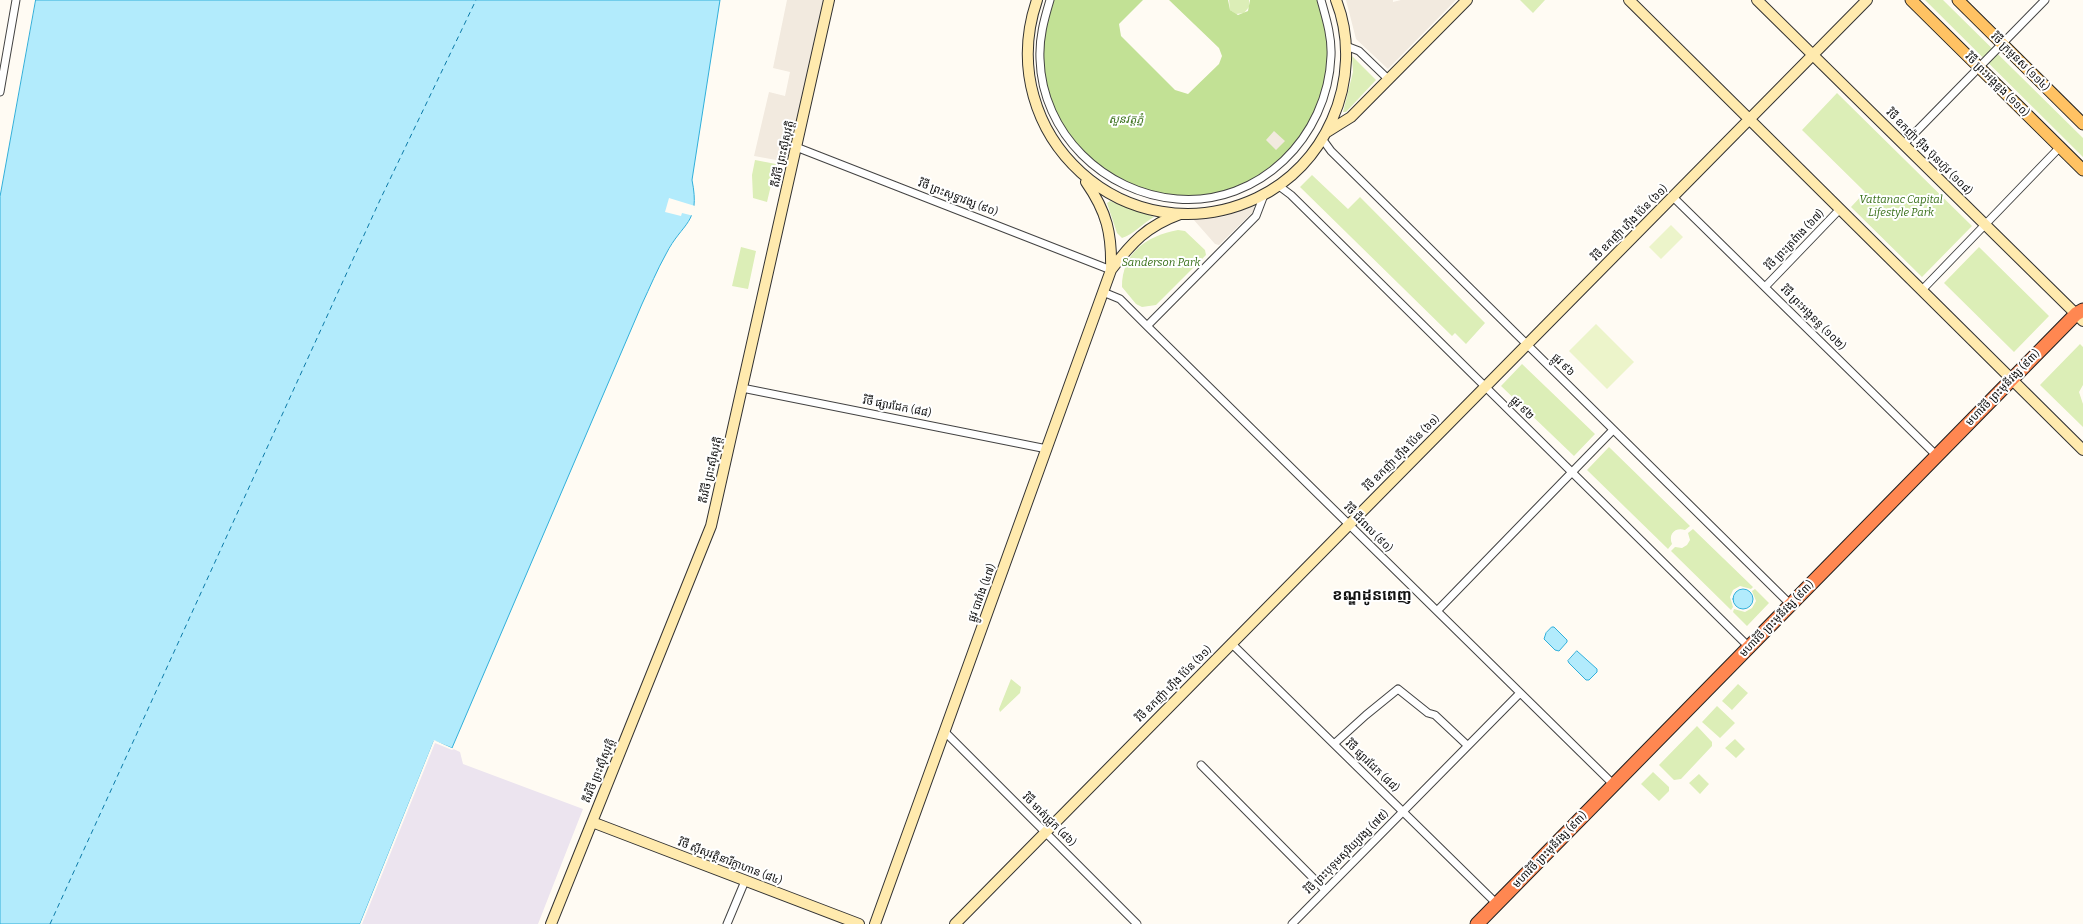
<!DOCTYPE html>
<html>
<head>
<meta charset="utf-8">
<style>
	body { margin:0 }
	canvas { display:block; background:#fffbf3 }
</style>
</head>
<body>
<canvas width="2083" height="924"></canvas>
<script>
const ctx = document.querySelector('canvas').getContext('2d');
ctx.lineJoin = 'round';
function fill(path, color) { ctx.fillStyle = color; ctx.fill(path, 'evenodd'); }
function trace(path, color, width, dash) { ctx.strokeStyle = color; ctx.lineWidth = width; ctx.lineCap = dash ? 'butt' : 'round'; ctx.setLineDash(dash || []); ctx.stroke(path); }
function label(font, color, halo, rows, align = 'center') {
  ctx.font = font + ' Bitter,"Noto Sans Khmer",serif'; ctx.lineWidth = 4; ctx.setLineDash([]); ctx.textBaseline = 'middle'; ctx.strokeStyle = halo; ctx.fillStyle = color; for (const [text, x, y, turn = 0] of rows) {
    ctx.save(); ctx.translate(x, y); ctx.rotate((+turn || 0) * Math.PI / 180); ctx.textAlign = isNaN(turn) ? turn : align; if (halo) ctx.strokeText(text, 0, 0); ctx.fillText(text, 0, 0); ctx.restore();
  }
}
const industrial = new Path2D(`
	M434,740L460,752L463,764L583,809L538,924H360Z`);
const green = new Path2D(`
	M1229,0H1249V7L1244,13L1236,14L1230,10Z
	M1520,0H1545L1533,13Z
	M1925,0H1943L2083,138V157Z
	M1352,56L1376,80L1346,112H1343L1353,72Z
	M1837,93L1972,226L1922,277L1851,207L1865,192L1802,130Z
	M755,160L776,164L767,202L753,198L752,175Z
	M1312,175L1348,209L1360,197L1485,323L1466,344L1455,333L1452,336L1300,187Z
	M1110,201L1154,217C1143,223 1134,234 1122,238L1117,233L1107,203Z
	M1178,230L1185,231L1205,250L1206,255L1156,305L1142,307L1136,304L1122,287C1122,253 1146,236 1178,230Z
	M741,247L756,251L748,289L732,286Z
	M1979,247L2049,316L2014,352L1944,283Z
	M2080,344L2083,347V385L2079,392L2083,404V427L2040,385Z
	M1522,364L1595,434L1574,456L1501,386Z
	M1609,447L1690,526L1685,530C1675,527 1668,534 1672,544L1668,549L1587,470Z
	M1693,529L1753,587L1751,589L1740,586L1733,590L1730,597L1733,607L1731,610L1671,551L1675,547L1682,548L1687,545L1690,540L1688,533Z
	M1755,589L1769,603L1747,626L1733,612L1734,609L1745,612L1752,608L1756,601L1752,591Z
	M1011,679L1021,687L1020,693L1000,712L999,709Z
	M1738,684L1748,693L1732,710L1722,701Z
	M1717,706L1735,723L1720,738L1702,722Z
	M1697,726L1712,742V746L1681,779L1674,780L1659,765Z
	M1735,739L1745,749L1736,758L1725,748Z
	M1653,772L1669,787V791L1659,801L1641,784Z
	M1699,774L1709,784L1700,794L1689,783Z`);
const forest = new Path2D(`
	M1052,0H1143L1119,24L1121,36L1175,90L1188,94L1219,64L1222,56L1219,48L1169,0H1228L1230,10L1238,15L1248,11L1250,0H1319L1328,30L1330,55L1327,80L1310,126L1284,159L1240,188L1209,196L1177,198L1146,192L1116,180L1090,161L1057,119L1043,77L1042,41Z`);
const pitch = new Path2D(`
	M1671,225L1683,237L1661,259L1649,247Z
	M1596,324L1634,362L1607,389L1569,351Z`);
const plaza = new Path2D(`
	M787,0H829L793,163L754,156L769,92L785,96L790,72L773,68Z
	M1346,0H1393V2L1401,0H1456L1388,69L1356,39Z
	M1274,131L1285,141L1276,150L1266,140Z
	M1253,206L1256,209L1219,245L1215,244L1193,219L1223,217Z`);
const water = new Path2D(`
	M36,0H720L692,180C701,224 682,222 666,254C657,270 650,287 642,304L452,748L434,741L360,924H0V197Z
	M1733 599a10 10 0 1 1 20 0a10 10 0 1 1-20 0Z
	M1552,627H1554L1567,640V642L1559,651L1555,650L1544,639L1546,633Z
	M1577,651L1597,669V672L1589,680H1586L1569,663L1568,661Z`);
const pier = new Path2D(`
	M669,198L695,206L694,216L682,213L681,216L665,212Z
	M434,740L454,749L452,750L435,743L362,924H360Z`);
const ferry = new Path2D(`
	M50,924L380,200L476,0`);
const street = new Path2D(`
	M1050,0C1044,20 1039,38 1040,59C1042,133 1104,193 1177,199C1259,206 1328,137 1331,56C1332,37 1326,18 1321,0
	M1346,46L1359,51L1388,79
	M0,92L16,0
	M1323,140L1331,151L1791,605
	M1904,144L2045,0
	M796,147L1111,270
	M1279,186L1291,195L1749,647
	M1673,197L1937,456
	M1765,287L1840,209
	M1922,290L2060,147
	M1103,292L1120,299L1147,326L1614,785
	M1147,326L1256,216L1264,195
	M742,388L1047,449
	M1437,611L1613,430
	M1231,643L1497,904
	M945,732L1137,924
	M1334,744L1366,715L1398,689L1428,713L1435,715L1467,745
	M1201,765L1325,890
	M727,924L745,881
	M1292,924L1520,693`);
const secondary = new Path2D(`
	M1037,0C991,135 1127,259 1257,198C1291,182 1317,154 1332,120C1349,82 1351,38 1336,0
	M1629,0L2083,450
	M1757,0L2083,321
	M1327,132L1351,117L1467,0
	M1086,182C1107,212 1112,234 1111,270
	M592,822L859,924
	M551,924L711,526L829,0
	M875,924L1111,270C1132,242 1147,226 1180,214
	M955,924L1867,0`);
const primary = new Path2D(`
	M1911,0L2083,170
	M1958,0L2083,124`);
const highway = new Path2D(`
	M1477,924L2076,314L2083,310`);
const streetNames = [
	["វិថី ក្រមួនស (១១៤)",2020,62,45],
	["វិថី ព្រះអង្គឌួង (១១០)",1997,85,45],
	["វិថី ឧកញ៉ា អ៊ីង ប៊ុនហ៊ូវ (១០៨)",1929,152,45],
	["តីរវិថី ព្រះស៊ីសុវត្តិ",783,154,-77],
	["វិថី ព្រះសុទ្ធាវង្ស (៩០)",958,198,21],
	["វិថី ឧកញ៉ា ហ៊ីង ប៉ែន (៦១)",1630,223,-45],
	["វិថី ព្រះត្រពំាង (៦៧)",1795,240,-46],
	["វិថី ព្រះអង្គនន្ទ (១០២)",1813,318,45],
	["ផ្លូវ ៩៦",1563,365,44],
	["មហាវិថី ព្រះមុនីវង្ស (៩៣)",2003,388,-46],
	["វិថី ផ្សារដែក (៨៨)",897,407,11],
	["ផ្លូវ ៩២",1522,408,45],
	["វិថី ឧកញ៉ា ហ៊ីង ប៉ែន (៦១)",1402,453,-45],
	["តីរវិថី ព្រះស៊ីសុវត្តិ",711,470,-77],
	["វិថី ជីវពល (៩០)",1368,528,45],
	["ផ្លូវ បារាំង (៤៧)",982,593,-70],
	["មហាវិថី ព្រះមុនីវង្ស (៩៣)",1777,619,-46],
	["វិថី ឧកញ៉ា ហ៊ីង ប៉ែន (៦១)",1174,684,-45],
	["វិថី ផ្សារដែក (៨៨)",1372,766,44],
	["តីរវិថី ព្រះស៊ីសុវត្តិ",599,771,-68],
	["វិថី មាត់ជ្រូក (៨៦)",1049,820,45],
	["មហាវិថី ព្រះមុនីវង្ស (៩៣)",1550,850,-46],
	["វិថី ព្រះបុទុមសុរិយ្យវង្ស (៧៥)",1347,852,-45],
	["វិថី ស៊ីសុវត្ថិនារីក្លាហាន (៨៤)",730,862,21]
];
const parkNames = [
	["សួនវត្ដភ្នំ",1126,120],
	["Vattanac Capital",1901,200],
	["Lifestyle Park",1901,213],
	["Sanderson Park",1161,263]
];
const districtNames = [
	["ខណ្ឌដូនពេញ",1372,596]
];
fill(industrial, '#ece4ef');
fill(green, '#dceeb7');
fill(forest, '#c2e195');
fill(pitch, '#ecf4ca');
fill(plaza, '#f2eadf');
fill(water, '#b2ebfc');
trace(water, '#31afda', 1);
fill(pier, '#fffbf3');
trace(ferry, '#0b7aa8', 1, [5, 4]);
trace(street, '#434343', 9);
trace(secondary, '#323232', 12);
trace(primary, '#212121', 13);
trace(highway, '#212121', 15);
trace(street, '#fff', 7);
trace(secondary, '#ffeaae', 10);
trace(primary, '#ffc263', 11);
trace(highway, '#ff8751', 13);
label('11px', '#101010', '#fff', streetNames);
label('italic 11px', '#376f18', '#fff', parkNames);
label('bold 15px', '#101010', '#fff', districtNames);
</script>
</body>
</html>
